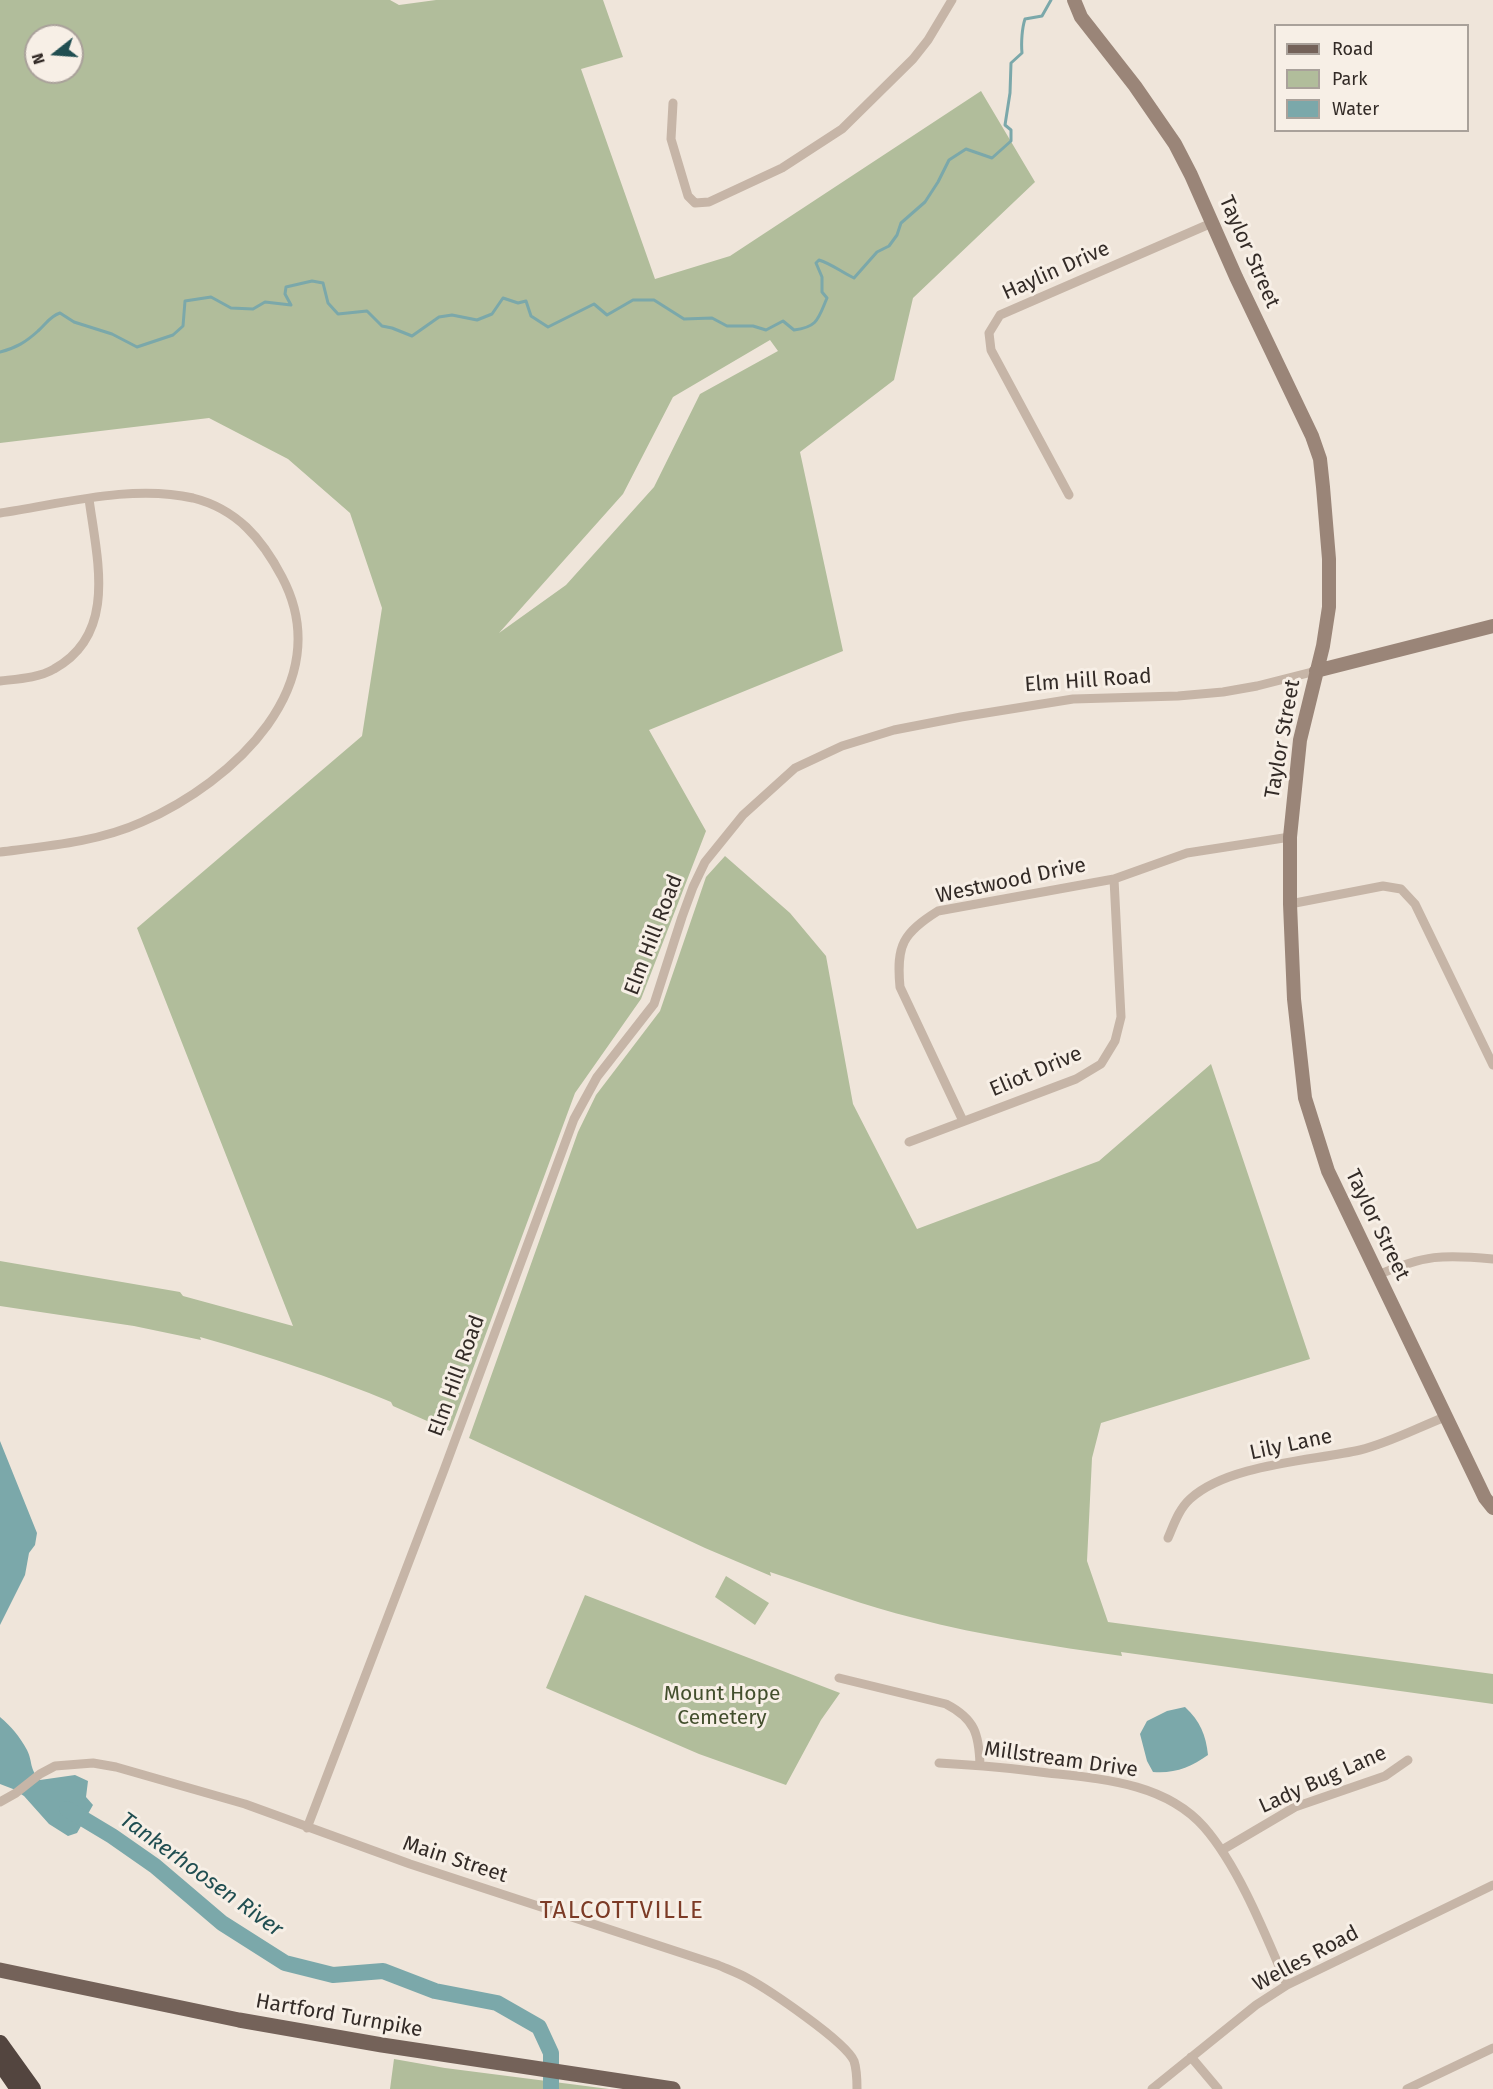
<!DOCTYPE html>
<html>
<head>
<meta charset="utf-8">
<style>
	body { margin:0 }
	#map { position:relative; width:1493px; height:2089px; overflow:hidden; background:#efe5da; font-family:"Fira Sans",sans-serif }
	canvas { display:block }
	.legend { position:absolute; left:1274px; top:24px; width:195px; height:108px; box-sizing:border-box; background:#f7efe6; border:2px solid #a9a19a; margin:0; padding:8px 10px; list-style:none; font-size:18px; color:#332b27 }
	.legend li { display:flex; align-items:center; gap:12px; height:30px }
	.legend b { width:30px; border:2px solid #a9a19a }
	.north { position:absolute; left:24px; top:24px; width:60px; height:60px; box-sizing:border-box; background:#f7efe6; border:2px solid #a9a19a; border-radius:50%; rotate:253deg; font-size:16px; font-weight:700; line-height:24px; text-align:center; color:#332b27 }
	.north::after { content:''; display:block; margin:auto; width:21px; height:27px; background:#204e51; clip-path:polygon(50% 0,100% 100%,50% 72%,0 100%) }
</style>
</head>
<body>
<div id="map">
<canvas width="1493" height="2089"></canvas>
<ul class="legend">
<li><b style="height:8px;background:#746259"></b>Road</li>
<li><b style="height:16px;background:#b1bd9b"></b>Park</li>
<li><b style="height:16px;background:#7ba8aa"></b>Water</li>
</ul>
<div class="north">N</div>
</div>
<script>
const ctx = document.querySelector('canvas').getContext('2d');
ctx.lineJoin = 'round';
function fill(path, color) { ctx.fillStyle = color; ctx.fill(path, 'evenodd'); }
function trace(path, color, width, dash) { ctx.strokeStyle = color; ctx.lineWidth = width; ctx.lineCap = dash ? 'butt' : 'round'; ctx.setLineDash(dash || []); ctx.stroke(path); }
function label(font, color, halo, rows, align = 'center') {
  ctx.font = font + ' "Fira Sans",sans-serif'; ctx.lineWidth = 6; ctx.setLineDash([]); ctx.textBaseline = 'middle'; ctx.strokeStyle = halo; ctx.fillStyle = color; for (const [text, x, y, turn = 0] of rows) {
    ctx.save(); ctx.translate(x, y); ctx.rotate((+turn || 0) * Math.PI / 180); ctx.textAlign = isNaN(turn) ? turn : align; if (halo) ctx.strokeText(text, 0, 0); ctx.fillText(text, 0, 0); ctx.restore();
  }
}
const green = new Path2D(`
	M0,0H390L399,5L436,0H603L623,57L581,69L655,279L730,256L981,91L1035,182L913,298L894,380L800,452L843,651L649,730L706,831L641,999L575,1093L450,1431L393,1406L391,1402C331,1377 270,1357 207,1339L200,1337L201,1340L134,1326L0,1306V1261L180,1292L183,1296L293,1326L137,928L362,736L382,608L350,513L288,459L209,418L0,443ZM36,36H72V72H36ZM770,340L778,351L700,394L654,487L566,585L499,633L623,494L673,397Z
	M725,856L790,913L826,956L853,1104L917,1229L1099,1161L1211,1064L1310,1359L1101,1423L1092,1458L1087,1561L1108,1622L1493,1674V1704L1121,1652L1122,1656C1052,1646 983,1636 914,1618C865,1606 818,1588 770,1572L771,1576L705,1548L469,1438L578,1132L596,1095L660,1011L706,877Z
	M726,1576L769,1603L755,1625L715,1597Z
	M585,1595L840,1693L821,1720L786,1785L699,1754L546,1688Z
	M394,2059L445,2068L609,2089H390Z`);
const water = new Path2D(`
	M0,1441L37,1533L35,1545L29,1553L25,1575L0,1625Z
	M1185,1707C1200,1721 1206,1735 1208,1755C1191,1767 1174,1774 1153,1772L1147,1761L1140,1734L1147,1721L1167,1711Z
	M0,1717C11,1726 20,1737 27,1750C33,1762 29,1769 40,1780L75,1775L88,1781L86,1797L93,1805L77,1833L68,1836L49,1824L24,1796L13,1789L0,1784Z`);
const stream = new Path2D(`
	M0,352C16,348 26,342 38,331C46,324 50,316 60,313L74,322L112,334L137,347L173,335L183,326L185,301L211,297L231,308L253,309L265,302L291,305L285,294L286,287L312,281L323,283L328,303L338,314L367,311L382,326L392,328L412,336L439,317L452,315L477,320L492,314L503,298L518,303L526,301L531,316L548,327L594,304L607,315L633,300H654L684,319L712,318L727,326H753L766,330L783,321L794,330C818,327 818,319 827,298L822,292V277L816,263L819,260C832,264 841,272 854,278L877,252L889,246L897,235L901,223L925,202L938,182L949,160L966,149L992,158L1011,141V130L1005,125L1010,93L1011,63L1022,53C1021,43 1022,28 1025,19L1042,16L1051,0`);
const river = new Path2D(`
	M67,1809L112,1836L155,1866L222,1923L285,1963L333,1975L383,1971L435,1991L497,2003L539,2027L551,2053V2089`);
const street = new Path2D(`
	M673,103L671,139L688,196L695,203L709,202L782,168L842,129L913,59L928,40L952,0
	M1069,495L991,350L989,333L1000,315L1214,222
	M0,513C62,504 131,484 193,498C237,509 262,539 282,577C339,685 233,782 142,822C98,842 48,846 0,852
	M0,681C17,679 39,678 54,669C118,634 97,559 89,499
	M1290,904L1383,886L1401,889L1415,904L1493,1065
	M963,1121L900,987C896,945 903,933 938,911L1114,879L1187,853L1290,837
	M909,1142L1076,1079L1101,1064L1115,1041L1121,1017L1114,879
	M1378,1275C1424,1255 1443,1254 1493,1259
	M1168,1538C1174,1524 1179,1509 1190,1499C1228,1464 1311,1461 1360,1450C1389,1443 1417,1428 1445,1417
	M839,1678L946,1704C975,1719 979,1734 980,1765
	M939,1763C975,1765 1012,1768 1048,1773C1103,1779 1165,1783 1204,1827C1239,1867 1266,1936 1287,1985
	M0,1802L16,1793L40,1774L55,1766L93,1763L116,1767L245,1804L410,1864L718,1965C727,1969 738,1973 747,1978C769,1990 845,2041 854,2061C857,2070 857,2080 857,2089
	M307,1828L444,1470L574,1119L597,1077L654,1004L682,917L693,887L705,862L743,815L795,768L842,746L894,730L961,717L1073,699L1178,696L1223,692L1257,686L1316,671
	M1222,1850L1295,1807L1385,1776L1408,1760
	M1191,2057L1218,2089
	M1152,2089L1256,2005L1287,1985L1493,1885
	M1407,2089L1493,2048`);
const secondary = new Path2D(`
	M1074,0L1081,17L1135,86L1175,144L1191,175L1236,277L1312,436L1320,459L1323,487L1329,559V607L1323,646L1300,740L1290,837V904L1294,999L1305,1098L1328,1171L1485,1498L1493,1508
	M1316,671L1493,626`);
const primary = new Path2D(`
	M0,1970L239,2020L382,2045L673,2089`);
const highway = new Path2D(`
	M0,2043L33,2089
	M0,2063L18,2089`);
const streetNames = [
	["Taylor Street",1249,252,66],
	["Haylin Drive",1056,271,-24],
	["Elm Hill Road",1088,681,-4],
	["Taylor Street",1283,739,-80],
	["Westwood Drive",1011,881,-12],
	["Elm Hill Road",654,935,-69],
	["Eliot Drive",1036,1072,-23],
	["Taylor Street",1377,1225,64],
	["Elm Hill Road",457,1376,-70],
	["Lily Lane",1291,1445,-12],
	["Millstream Drive",1061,1760,8],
	["Lady Bug Lane",1323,1780,-24],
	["Main Street",455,1860,18],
	["Welles Road",1306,1959,-28],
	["Hartford Turnpike",339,2016,10]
];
const parkNames = [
	["Mount Hope",722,1694],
	["Cemetery",722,1718]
];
const waterNames = [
	["Tankerhoosen River",201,1875,36]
];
const quarterNames = [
	["TALCOTTVILLE",622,1911]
];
fill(green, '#b1bd9b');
fill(water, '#7ba8aa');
trace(stream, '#7ba8aa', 3);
trace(river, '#7ba8aa', 16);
trace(street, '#c6b5a7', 9);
trace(secondary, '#9a8578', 14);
trace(primary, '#746259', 15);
trace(highway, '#53453f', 16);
label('21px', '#332b27', '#f7efe6', streetNames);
label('21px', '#434f2d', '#f7efe6', parkNames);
label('italic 22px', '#204e51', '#f7efe6', waterNames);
ctx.letterSpacing = '1.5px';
label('24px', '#7c3b26', '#f7efe6', quarterNames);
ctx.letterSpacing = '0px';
</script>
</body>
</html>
